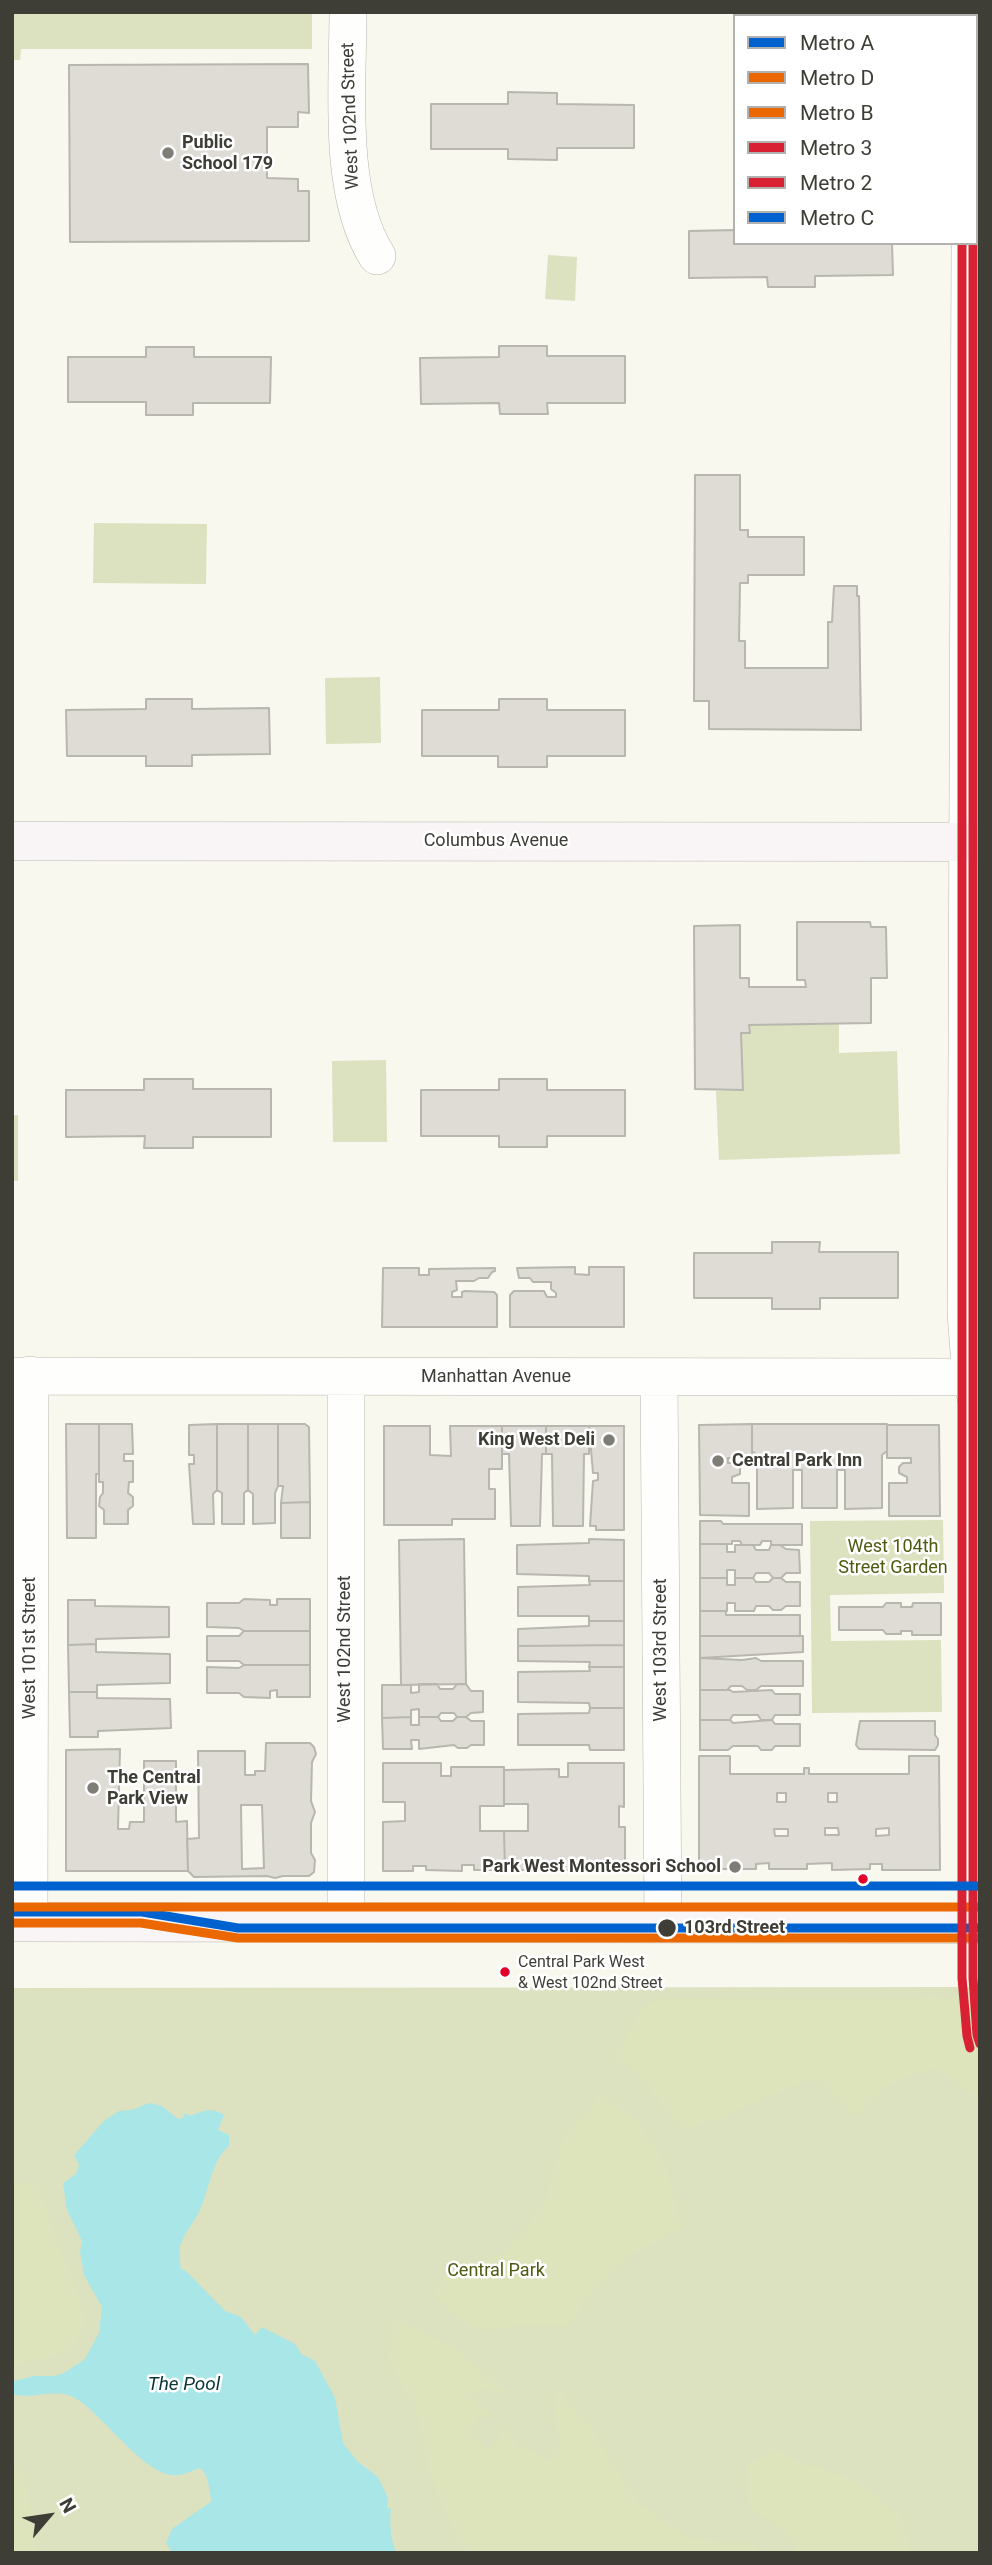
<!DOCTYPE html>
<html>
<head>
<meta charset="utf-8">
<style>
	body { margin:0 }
	#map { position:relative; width:992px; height:2565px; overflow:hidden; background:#f9f8ee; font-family:Roboto,sans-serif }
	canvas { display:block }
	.frame { position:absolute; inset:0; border:14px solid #3e3d36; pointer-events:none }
	.legend { position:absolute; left:733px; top:14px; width:245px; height:231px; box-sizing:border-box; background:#fff; border:2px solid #b2b1af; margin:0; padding:9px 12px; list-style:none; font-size:21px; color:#3e3d36 }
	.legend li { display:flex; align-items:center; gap:14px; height:35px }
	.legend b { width:35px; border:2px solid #b2b1af }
	.north { position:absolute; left:14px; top:2481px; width:70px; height:70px; -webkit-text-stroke:5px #fff; paint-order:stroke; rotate:61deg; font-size:19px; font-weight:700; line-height:28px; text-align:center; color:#3e3d36 }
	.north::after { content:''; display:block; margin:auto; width:24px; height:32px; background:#3e3d36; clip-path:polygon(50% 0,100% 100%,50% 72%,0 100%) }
</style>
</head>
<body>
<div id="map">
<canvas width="992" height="2565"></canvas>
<div class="frame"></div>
<ul class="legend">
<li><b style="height:9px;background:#0062cf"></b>Metro A</li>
<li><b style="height:9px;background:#eb6800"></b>Metro D</li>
<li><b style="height:9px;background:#eb6800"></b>Metro B</li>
<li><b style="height:9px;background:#d82233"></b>Metro 3</li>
<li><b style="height:9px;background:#d82233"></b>Metro 2</li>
<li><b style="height:9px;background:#0062cf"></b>Metro C</li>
</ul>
<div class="north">N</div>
</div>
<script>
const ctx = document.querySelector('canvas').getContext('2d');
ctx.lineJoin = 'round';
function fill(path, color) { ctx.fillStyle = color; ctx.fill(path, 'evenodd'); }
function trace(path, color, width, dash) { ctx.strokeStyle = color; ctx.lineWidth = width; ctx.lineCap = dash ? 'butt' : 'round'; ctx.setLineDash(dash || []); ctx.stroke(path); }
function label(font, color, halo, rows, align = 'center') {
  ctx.font = font + ' Roboto,sans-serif'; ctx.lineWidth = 5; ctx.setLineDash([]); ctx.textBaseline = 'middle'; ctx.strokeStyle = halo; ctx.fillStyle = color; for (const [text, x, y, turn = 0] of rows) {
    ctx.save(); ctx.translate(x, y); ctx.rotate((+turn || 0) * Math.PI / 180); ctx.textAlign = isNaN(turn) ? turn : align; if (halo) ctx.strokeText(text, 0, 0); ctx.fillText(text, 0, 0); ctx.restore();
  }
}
const green = new Path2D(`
	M12,12H312V49H21L20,60H12Z
	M548,255L577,257L575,301L545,299Z
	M94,523L207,524L206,584L93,583Z
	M380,677L381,743L326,744L325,678Z
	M839,1022V1053L897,1051L900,1154L719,1160L716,1091L743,1090L741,1033H749V1025Z
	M386,1060L387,1142H333L332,1061Z
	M12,1115H18V1181H12Z
	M943,1520L944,1593L830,1595L831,1641L941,1640L942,1712L812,1713L810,1521Z
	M980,1987V2553H12V1988Z`);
const forest = new Path2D(`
	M980,1997V2101L935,2067L887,2085L854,2117L817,2077L685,2131L632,2069L615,2056L640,2010L661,1998Z
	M602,2093L643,2127L664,2162L683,2227L633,2253L587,2297L570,2326L517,2325L478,2331L432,2296L447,2273L507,2252L546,2199L562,2141Z
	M12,2180L37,2186L87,2320L69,2351L12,2367Z
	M394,2317L448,2345L512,2395L481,2388L468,2397L496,2417L477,2418L472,2436L490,2449L506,2425L517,2446L551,2461L552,2449L559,2443L554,2402L556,2386L593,2431L638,2503L693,2540L752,2543L762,2553H475L457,2540L429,2473L417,2410L389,2360Z
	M774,2448L805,2464L854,2480L901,2516L911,2553H798L785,2531L750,2507L747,2464Z
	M12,2465L24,2472L37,2550L40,2553H12Z`);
const water = new Path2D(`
	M149,2103L162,2106L178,2119L183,2118L185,2113L191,2116C201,2110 214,2107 224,2115L218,2130L229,2135V2146C212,2160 210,2186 201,2207C196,2220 184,2233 180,2246C179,2254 180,2262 181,2269L186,2271L225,2311L241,2317L255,2335L262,2327L295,2344L301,2354L315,2361L335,2398L343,2443L357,2461L378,2477L388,2498L387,2508L391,2509C389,2522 391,2540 396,2553H179L171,2551L166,2543L172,2529L212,2501C208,2489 210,2476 200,2468C194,2470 186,2474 180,2475C145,2481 101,2409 71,2396C52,2388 32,2400 12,2394L14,2381L34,2376H55L64,2373L85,2359L99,2333L102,2307L84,2275L80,2252L82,2241L67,2210L63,2183L76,2174L79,2165L74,2155L104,2121L119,2111L132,2110Z`);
const building = new Path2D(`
	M308,64L309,113L298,112V127H267V178L298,179V191H309V241L70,242L69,65Z
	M508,92L557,93V104L634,105V148H557V160L508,159V149H431V104H508Z
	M735,230V243H892L893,275L815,276V287H768L767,277L689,278V231Z
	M499,346H547V356H625V403H547L548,414H500L499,403L421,404L420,358L499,357Z
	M146,347H194V357H271L270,403H193V415H146V402H68V357H146Z
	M695,475H740V530H748V537H804V575H748V583H740L739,641H745V668H828V622H832L834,586H857V596H859L861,730L709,729V701H694Z
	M146,699H192V709L269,708L270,754L192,755V766H146V756H67L66,710L146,709Z
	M499,699H547V710H625V756H547V767H498V756H422V710H499Z
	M797,922H870L871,927H886L887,978H871V1023L749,1025L750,1033H741L743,1090L695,1089L694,926L740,925V978H749V987H806L805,980H797Z
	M144,1079H193V1089H271V1137H193V1148H144L145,1136L66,1137V1090H144Z
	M499,1079H547V1090H625V1136H547V1147H499V1136H421V1090H499Z
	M772,1242H820L819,1252H898V1298H820V1309H772V1298H694V1253H772Z
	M575,1267V1274L589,1275V1267H624V1327H510V1295L514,1291H544L547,1297H556V1293L551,1289V1282H533L530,1278H519L517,1268Z
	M383,1268H419V1275H429V1269L495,1268V1271L492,1272L488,1278H479L474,1281H456L457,1290L452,1292V1297H462V1292L465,1291L494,1292L497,1295V1327H382Z
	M66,1424H99V1474H96V1538H67Z
	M99,1424H132L133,1454H124V1461H133V1482H129L128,1493L133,1497V1506L128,1510V1524H104V1510L99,1506L100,1497L103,1493V1482H99Z
	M217,1424V1490L213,1494L214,1524H193L189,1464H194V1455H189V1425Z
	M217,1424H248V1490L244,1493V1524H222V1493L217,1490Z
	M248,1424H278V1486L275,1493V1523L253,1524V1494L248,1490Z
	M278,1424H305L309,1427L310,1502L281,1503L283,1486H278Z
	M752,1424H887V1451L882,1455V1508L845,1509V1470H837V1508H802V1470H793V1508L757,1509V1455L752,1451Z
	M752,1424V1458H728V1463H736L740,1467V1474L732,1477V1483H749V1516L700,1515L699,1425Z
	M887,1425H939L940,1516H889V1483H907V1477L899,1473V1467L903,1463H911V1458H887Z
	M384,1426H430V1455L451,1456L450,1426H502V1469H489V1489H495V1519H452V1525H384Z
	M502,1426H546V1454H542L540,1526H511L509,1454H502Z
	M546,1426H589V1454H584L583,1526H553L552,1454H546Z
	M589,1426H624V1530H596V1526H590L593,1481L598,1480V1473H593Z
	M310,1502V1538H281V1503Z
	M700,1521H721L723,1524H802V1545H771V1541H762L760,1545H742L740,1541H732V1544H700Z
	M464,1539L466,1684L401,1685L399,1540Z
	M589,1539L624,1540V1581H589V1576L517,1574V1545L589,1543Z
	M700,1544H727V1552H735V1545H753L756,1550H769L771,1545H780L786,1549L799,1550L800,1573H786L781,1578H773L769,1573H756L753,1578H735V1570H727V1578H700Z
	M700,1578H727V1585H735V1578H753L756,1582H769L773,1578H781L786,1582H800V1606H786L781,1610H773L769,1606H756L754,1611H735V1603H727V1611H700Z
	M589,1581H624V1621H589V1616H518V1587L590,1585Z
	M244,1599L270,1600V1605H277V1599H310V1631H244L239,1628L207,1627V1603H239Z
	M68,1600H95V1606L169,1607V1637L96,1639V1644L68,1645Z
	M886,1603H901V1607H912L913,1603H941V1635H912V1631H901V1634H886L883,1630H839V1607H883Z
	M700,1611H726V1615H800V1636H700Z
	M589,1621H624V1645L518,1646V1629L589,1626Z
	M244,1631H310V1665H244L239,1661H207V1636H239Z
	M700,1636H803V1652L700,1658Z
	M96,1644V1652L170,1654V1683L97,1685V1692H69L68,1645Z
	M624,1645V1667H589L590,1662L518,1661V1646Z
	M700,1658L742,1660L756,1658L761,1661H803V1686H761L756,1690H747L742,1686H731L727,1690H700Z
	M244,1665H310V1697H277V1690L270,1691V1698L244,1697L239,1693H207V1667L239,1668Z
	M589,1667H624V1708H590L589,1703L518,1702V1672L590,1671Z
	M419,1684H437L440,1689H453L457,1684H466L471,1691H483V1712L471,1713L466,1717H457L454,1713H441L438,1717H419V1709L411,1710V1717L382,1718V1685H411V1693L419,1692Z
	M700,1690H730L733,1692L772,1690L775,1694H800V1715H775L772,1720H761L758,1715H733L730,1720H700Z
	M69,1692H97V1698L170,1699L171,1728L98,1731V1737H70Z
	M590,1708H624V1750H590L589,1745H518V1714L589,1713Z
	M411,1717V1725H419V1717H438L441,1721H453L457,1717H466L471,1721H484V1745H471L467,1748H458L454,1745L419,1749V1740H411L412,1749H383L382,1718Z
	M700,1720H730L733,1723L772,1720L775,1724H800V1746H775L772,1750H761L758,1746H733L728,1750H700Z
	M860,1721H935V1735L938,1739V1745L935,1750L859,1749L856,1745Z
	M266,1743H310L314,1747L316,1754L312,1762L311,1801L315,1812L311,1823V1853L315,1860L314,1872L309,1876H283L275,1878L267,1876L194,1877L188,1871L187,1839L199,1838L198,1751H245V1775H255V1771H265ZM241,1805H262L264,1868L242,1869Z
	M120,1749L118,1829H129L130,1822H144V1761H176V1822L187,1821L188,1871H66V1750Z
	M699,1756H730V1774H804V1768H809V1774H909V1756H939L940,1870H882V1864H870V1869L832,1870V1863L807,1864V1869H769V1863L756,1864V1869H699ZM777,1793H786V1802H777ZM828,1793H837V1802H828ZM825,1828H838L839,1835H825ZM889,1828V1835L876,1836V1829ZM774,1829H788V1836H775Z
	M383,1763H441V1776H451V1767H504V1806H480V1831H504L505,1870H474V1865H462V1871L426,1870V1866H413V1871H383V1822L405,1821V1802H383Z
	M568,1763H624V1807L619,1806V1827H625V1870H596V1865H583V1870H548V1865H534L533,1870H505L504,1831H528V1804H504V1770L559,1769V1777H568Z`);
const minor = new Path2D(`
	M348,12C348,86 337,193 377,256
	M976,61L978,12
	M970,243L966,1313L971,1377L979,1409L980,1924
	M12,1376L980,1377
	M659,1377L663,1922
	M29,1922L30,1375
	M346,1922V1377`);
const major = new Path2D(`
	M12,841L980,842
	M12,1922L980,1924`);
const metro1 = new Path2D(`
	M12,1912H142L238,1928H980`);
const metro2 = new Path2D(`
	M12,1923H141L238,1938H980`);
const metro3 = new Path2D(`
	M12,1907H980`);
const metro4 = new Path2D(`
	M973,243V1978L977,2035L980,2044`);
const metro5 = new Path2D(`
	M962,243V1978L967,2036L970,2048`);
const metro6 = new Path2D(`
	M12,1886H980`);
const markers = [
	[168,153,7,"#7f7e76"],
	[609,1440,7,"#7f7e76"],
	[718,1461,7,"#7f7e76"],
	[93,1788,7,"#7f7e76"],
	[735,1867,7,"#7f7e76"],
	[863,1879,6,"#e4002b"],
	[667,1928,10,"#3e3d36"],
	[505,1972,6,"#e4002b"]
];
const busNames = [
	["Central Park West",518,1963],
	["& West 102nd Street",518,1984]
];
const streetNames = [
	["West 102nd Street",351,116,-92],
	["Columbus Avenue",496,841],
	["Manhattan Avenue",496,1377],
	["West 101st Street",30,1648,-90],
	["West 102nd Street",345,1649,-90],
	["West 103rd Street",661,1650,-90]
];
const poiNames = [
	["Public",182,143],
	["School 179",182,164],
	["King West Deli",595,1440,"right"],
	["Central Park Inn",732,1461],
	["The Central",107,1778],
	["Park View",107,1799],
	["Park West Montessori School",721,1867,"right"]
];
const parkNames = [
	["West 104th",893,1547],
	["Street Garden",893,1568],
	["Central Park",496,2271]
];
const stopNames = [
	["103rd Street",684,1928]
];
const waterNames = [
	["The Pool",184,2385]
];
fill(green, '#dce1c0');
fill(forest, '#dde3bb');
fill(water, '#a8e6e8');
fill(building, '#dedcd5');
trace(building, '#b8b7af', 2);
trace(minor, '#b6b5ae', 38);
trace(major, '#d6d6d0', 40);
trace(minor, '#fefefc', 37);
trace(major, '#f9f5f6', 38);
trace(metro1, '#0062cf', 9);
trace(metro2, '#eb6800', 9);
trace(metro3, '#eb6800', 9);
trace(metro4, '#d82233', 9);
trace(metro5, '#d82233', 9);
trace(metro6, '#0062cf', 9);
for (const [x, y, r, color] of markers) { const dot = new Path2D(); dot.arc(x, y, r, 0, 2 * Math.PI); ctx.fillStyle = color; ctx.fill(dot); trace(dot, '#fff', 2.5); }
label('16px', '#3e3d36', '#fff', busNames, 'left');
label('18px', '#3e3d36', '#fff', streetNames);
label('bold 18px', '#3e3d36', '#fff', poiNames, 'left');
label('18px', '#505911', '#fff', parkNames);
label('bold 18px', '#3e3d36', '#fff', stopNames, 'left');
label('italic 19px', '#083538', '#fff', waterNames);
</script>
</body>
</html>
